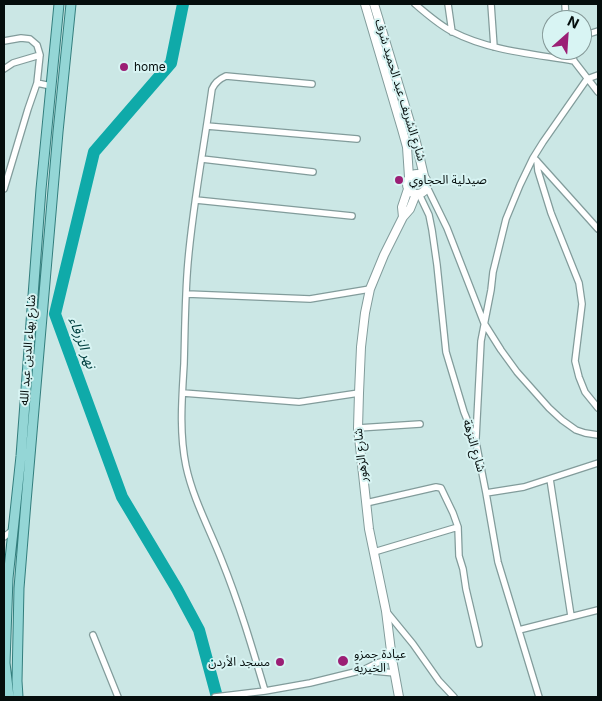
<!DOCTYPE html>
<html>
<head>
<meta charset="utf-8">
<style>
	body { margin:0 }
	#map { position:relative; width:602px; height:701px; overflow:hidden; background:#cbe7e5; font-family:Inter,sans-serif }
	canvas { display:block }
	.frame { position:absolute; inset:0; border:5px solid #050e0d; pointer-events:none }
	.north { position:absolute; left:542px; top:10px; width:50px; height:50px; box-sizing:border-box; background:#d8f4f3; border:1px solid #849897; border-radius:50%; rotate:26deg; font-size:14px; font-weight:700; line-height:20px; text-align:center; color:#050e0d }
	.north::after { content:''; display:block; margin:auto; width:18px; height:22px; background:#9b1f75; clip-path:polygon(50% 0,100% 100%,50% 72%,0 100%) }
</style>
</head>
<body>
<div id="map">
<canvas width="602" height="701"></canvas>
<div class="frame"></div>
<div class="north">N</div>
</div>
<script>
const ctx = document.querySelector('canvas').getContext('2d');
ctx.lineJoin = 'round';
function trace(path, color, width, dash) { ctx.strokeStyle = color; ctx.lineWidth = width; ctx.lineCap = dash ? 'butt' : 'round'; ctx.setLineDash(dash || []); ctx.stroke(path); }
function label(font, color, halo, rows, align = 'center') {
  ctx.font = font + ' Inter,"Noto Sans Arabic",sans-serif'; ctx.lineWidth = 4; ctx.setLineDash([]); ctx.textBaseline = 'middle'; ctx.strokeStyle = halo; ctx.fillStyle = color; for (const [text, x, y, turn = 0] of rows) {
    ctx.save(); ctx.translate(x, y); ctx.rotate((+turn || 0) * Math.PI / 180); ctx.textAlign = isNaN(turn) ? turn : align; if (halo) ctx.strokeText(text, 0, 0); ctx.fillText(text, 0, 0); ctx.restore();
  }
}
const river = new Path2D(`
	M183,4L171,63L94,152L55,314L122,497L177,589L199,630L217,697`);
const street = new Path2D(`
	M415,4C427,14 439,25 453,32C490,51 534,54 574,61
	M448,4L452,32
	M491,4L494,47
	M565,4L566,20
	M582,36L598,31
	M4,41L21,38L30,39L37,45L40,55L37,83L28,109L4,189
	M571,50L574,61L598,92
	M4,69L13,63L40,55
	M37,83L51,86
	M207,126L357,139
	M202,159L313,172
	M536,160L598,229
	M537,161L538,171L551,213L579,283L582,304L575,361L579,377L585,392L598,408
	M427,187L447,228L484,323L501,350L517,372L549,408L562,420L576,430L585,433L598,435
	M419,194L429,215L432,230L437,265L446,352L464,412L476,442L486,493L498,562L539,697
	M196,200L352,216
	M187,294L310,299L370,289
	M183,393L299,402L359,393
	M358,428L420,424
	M476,438L481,341L491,290L493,272L506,219L520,185L533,158L543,142L587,79L598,75
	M550,479L571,616
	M486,493L524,487L598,463
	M366,503L436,487L441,488L453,513L458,527L459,556L463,569L466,589L479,644
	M4,537L14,529
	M374,552L458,527
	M386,611L413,644L439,681L454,697
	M519,630L598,610
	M93,635L118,697
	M363,670L395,673
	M265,691C252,647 239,603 222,561C210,530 193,499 186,466C179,432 182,398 184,364C185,330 185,296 188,262C193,204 204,147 212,89C215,82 219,79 226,76L312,84
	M215,697L265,691L310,683L363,670L377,663L392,659`);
const secondary = new Path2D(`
	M365,4L402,129L407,147L409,177
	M374,4L416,142L424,176
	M407 184a10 10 0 1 1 20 0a10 10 0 1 1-20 0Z
	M403,217L402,207L408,189
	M399,697L392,659L386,611L369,529L358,428L359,393L361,347L365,313L370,289L384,255L403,217L410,209L416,194`);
const primary = new Path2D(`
	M9,697L5,663L8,578L21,456L41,189L59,4
	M18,697L17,681L19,588L26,502L58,132L71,4`);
const markers = [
	[124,67,5,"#9b1f75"],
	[399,180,5,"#9b1f75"],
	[343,661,6,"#9b1f75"],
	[280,662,5,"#9b1f75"]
];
const poiNames = [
	["home",134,67],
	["صيدلية الحجاوي",409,180],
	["عيادة جمزو",354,654],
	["الخيرية",354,668],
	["مسجد الأردن",270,662,"right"]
];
const streetNames = [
	["شارع الشريف عبد الحميد شرف",400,90,73],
	["شارع بهاء الدين عبد الله",28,350,-86],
	["شارع النزهة",474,446,74],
	["شارع الزهور",361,455,-96]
];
const waterNames = [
	["نهر الزرقاء",82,343,70]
];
trace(river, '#0faaa9', 12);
trace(street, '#829c9b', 8);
trace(secondary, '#829c9b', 10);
trace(primary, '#337e7d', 11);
trace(street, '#fff', 5.5);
trace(secondary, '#fff', 8);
trace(primary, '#94d6d6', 9);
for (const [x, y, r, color] of markers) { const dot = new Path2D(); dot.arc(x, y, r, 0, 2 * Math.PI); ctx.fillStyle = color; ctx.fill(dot); trace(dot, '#d8f4f3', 2); }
label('12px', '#050e0d', '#d8f4f3', poiNames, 'left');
label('12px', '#050e0d', '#d8f4f3', streetNames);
label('italic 14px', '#044242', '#d8f4f3', waterNames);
</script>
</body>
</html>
